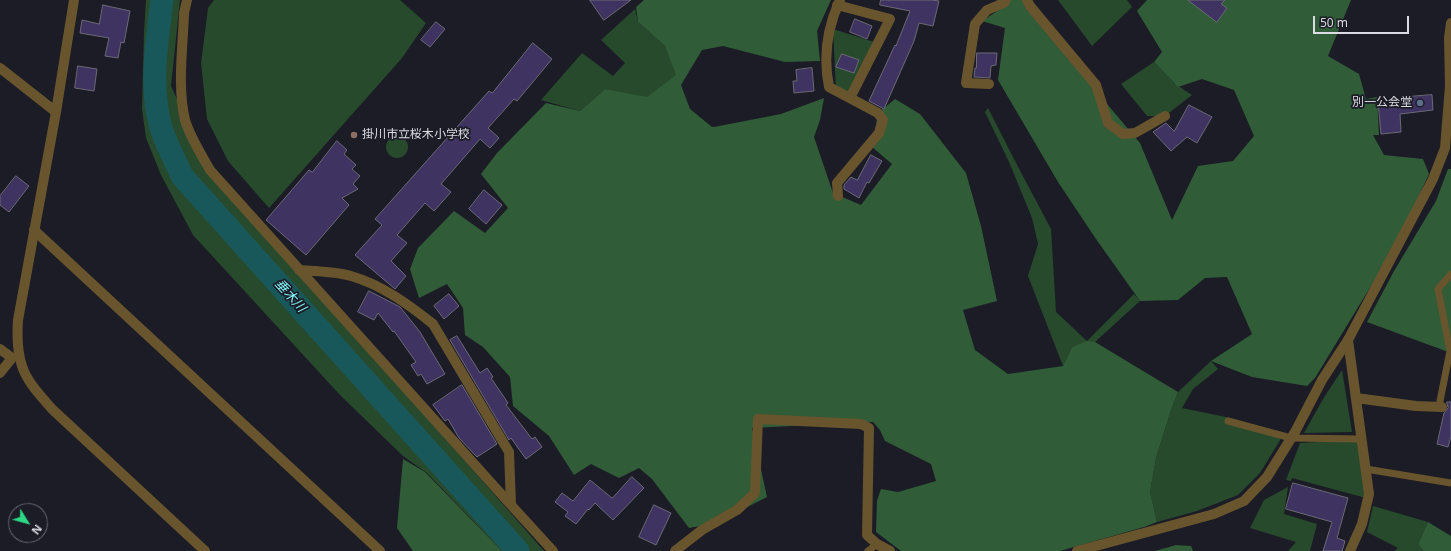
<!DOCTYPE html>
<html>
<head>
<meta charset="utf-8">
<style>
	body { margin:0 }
	#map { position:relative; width:1451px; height:551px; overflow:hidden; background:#1b1c26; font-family:"Noto Sans",sans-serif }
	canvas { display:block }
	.north { position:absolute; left:8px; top:503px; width:40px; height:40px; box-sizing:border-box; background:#1b1c26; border:1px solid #686972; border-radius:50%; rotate:127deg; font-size:11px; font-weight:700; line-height:16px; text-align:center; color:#dbdce3 }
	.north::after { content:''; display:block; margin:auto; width:14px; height:18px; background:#2dd884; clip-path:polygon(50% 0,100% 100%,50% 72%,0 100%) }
	.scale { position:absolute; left:1313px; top:16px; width:96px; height:18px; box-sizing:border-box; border:2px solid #dbdce3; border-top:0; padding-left:5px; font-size:12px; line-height:14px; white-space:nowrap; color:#dbdce3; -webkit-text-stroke:3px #1b1c26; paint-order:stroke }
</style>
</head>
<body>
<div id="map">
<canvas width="1451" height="551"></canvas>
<div class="north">N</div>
<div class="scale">50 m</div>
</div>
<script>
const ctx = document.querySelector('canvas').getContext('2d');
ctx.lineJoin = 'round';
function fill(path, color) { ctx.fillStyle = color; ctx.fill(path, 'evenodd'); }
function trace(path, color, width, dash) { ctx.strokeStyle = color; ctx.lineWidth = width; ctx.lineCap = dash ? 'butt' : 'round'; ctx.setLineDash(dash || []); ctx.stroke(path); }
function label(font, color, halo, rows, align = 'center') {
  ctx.font = font + ' "Noto Sans","Noto Sans JP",sans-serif'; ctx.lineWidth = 3.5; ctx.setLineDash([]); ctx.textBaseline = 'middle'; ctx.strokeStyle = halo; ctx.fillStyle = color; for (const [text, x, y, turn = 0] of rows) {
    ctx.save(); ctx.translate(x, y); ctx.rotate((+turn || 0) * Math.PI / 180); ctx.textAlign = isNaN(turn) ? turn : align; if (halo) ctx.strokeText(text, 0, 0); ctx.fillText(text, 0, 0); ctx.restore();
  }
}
const green = new Path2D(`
	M146,0H180L171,86L204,159L269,238L544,551H502L427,473L403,456L340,395L193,235L161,175L146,138L142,109L144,32Z
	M214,0H400L426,23L402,58L269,208L228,161L207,119L201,63L208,8Z
	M1058,0H1127L1132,7L1092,46Z
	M635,9L638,22L665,46L677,75L645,100L605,89L580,111L541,100L582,53L613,76L625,63L601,40Z
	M833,29L874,42L847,96L836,90Z
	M1154,62L1174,83L1192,95L1165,116H1147L1121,84Z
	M988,108L1016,163L1051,229L1056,312L1087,341L1134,294L1140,301L1095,342H1087L1072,347L1063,366L1028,276L1038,244L1032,218L1009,162L985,112Z
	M386 147a11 11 0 1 1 22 0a11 11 0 1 1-22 0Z
	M1211,361L1218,369L1193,389L1182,408L1231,418L1282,437L1260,473L1238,495L1197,511L1157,522L1150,492L1156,458L1171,410L1178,392Z
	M1342,370L1352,432L1304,433L1323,399Z
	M1362,439L1366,498L1292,478L1291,481L1286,480L1300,443Z
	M1288,487L1284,514L1317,524L1310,551H1288L1296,542L1250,528L1264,500Z
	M1373,506L1428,522L1418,544L1424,551H1394L1398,548L1367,532Z`);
const forest = new Path2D(`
	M644,0H831L817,31L820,61L785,62L723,46L702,50L681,85L690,109L712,127H714L781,114L824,98L820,120L814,137L833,193L861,205L892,164L872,147L878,113L895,99L920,114L966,173L981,226L997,301L963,310L975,350L1008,374L1063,366L1072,347L1087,341L1095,342L1178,392L1171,410L1156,458L1150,492L1157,522L1144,527L1060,551H901L876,532L877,501L881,489L898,492L936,481L931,464L885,441L880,430L873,422L752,428L767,497L716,523L689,528L652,479L639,468L619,478L591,464L574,475L549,436L513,406L510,377L483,347L465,335L463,308L447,284L419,298L410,269L418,248L454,211L485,233L508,208L481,174L497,153L546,103L580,111L605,89L647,97L676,75L665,46L638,22L636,7Z
	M1010,0H1025L1037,21L1140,143L1172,220L1198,166L1233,161L1254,136L1234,90L1202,79L1178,87L1154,62L1162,52L1137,11L1147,0H1351L1328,56L1359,74L1366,99L1377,97L1379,135H1373L1384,155L1423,159L1429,174L1411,213L1371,286L1315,378L1307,386L1252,377L1211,361L1252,334L1227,277L1205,278L1178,300L1140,301L1096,239L1058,182L998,80L1005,28L982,21L1008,4Z
	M1448,169H1451V353L1367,322L1394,271L1436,201Z
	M403,459L425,472L502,551H413L397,528Z
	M1428,522L1451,536V551H1424L1418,544Z
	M1176,545L1191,546L1193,551H1155Z`);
const river = new Path2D(`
	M162,0C157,43 149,85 161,128C166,144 175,160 182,176L518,551`);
const building = new Path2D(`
	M590,0H631L604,20Z
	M881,0H932L939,1L933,26L919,23L914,41L884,109L869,101L895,45L896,46L910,11L880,5Z
	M1188,0H1225L1221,4L1227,8L1217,22Z
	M103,5L130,11L124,43L121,42L118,58L105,56L109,38L80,33L82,20L99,24Z
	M855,19L872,26L867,39L850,32Z
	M436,22L445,29L430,47L421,40Z
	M533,43L552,59L517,101L514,99L488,128L499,138L490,148L480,139L441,184L451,192L434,211L425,203L397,235L407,243L391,261L406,276L395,289L355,255L382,225L375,219L489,91L492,93Z
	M977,53H997L996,65L991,66L990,78L974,77L975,68H976Z
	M842,54L859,60L854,73L836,67Z
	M78,66L97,69L94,91L75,88Z
	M812,68L814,91L794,93L793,81H797L796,70Z
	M1432,95L1433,110L1400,114L1401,132L1381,134L1378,102L1408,99L1407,97Z
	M1189,105L1212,117L1197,143L1187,137L1171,151L1153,132L1166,123L1174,131Z
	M337,141L347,150L344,154L356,165L352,169L360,176L353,184L358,189L342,198L349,205L306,255L266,220L309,170L312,172Z
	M871,155L882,161L869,183L867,182L859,198L844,189V185L851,177L857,180Z
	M16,176L29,186L9,212L0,205V196Z
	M484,190L502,205L486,224L469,209Z
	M369,291L400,307L420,332L445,374L427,384L421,374L418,376L411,365L416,362L394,331L393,332L378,313L374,320L358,312Z
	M449,294L459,306L444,319L434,306Z
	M457,336L480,373L487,368L493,377L491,378L508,403L506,405L532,439L535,437L542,447L526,459L511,438L509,440L450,340Z
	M462,385L497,444L477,457L459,438L448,419L445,421L433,405Z
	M1447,402H1451V436L1448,447L1437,444L1444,413L1448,408Z
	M632,477L644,488L613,520L595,503L589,510L588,509L576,524L565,516L568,512L555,502L562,493L573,501L590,480L612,498Z
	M1293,483L1348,498L1337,538L1345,541L1342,551H1323L1332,522L1286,509Z
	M654,505L671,513L656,545L639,537Z`);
const service = new Path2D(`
	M1440,401L1450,351L1438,289L1451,274
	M1228,421L1291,438L1362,439
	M1366,469L1451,483
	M868,551L877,544`);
const minor = new Path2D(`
	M187,0L184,13C183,47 177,86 185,120C190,137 201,154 210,170L511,505
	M1027,0L1030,6L1096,85L1108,123L1123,134L1135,133L1165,116
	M837,5L890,19L850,98
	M0,68L56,112
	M989,84L966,83L975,24L987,10L1004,3L1006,0
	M838,196L837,183L879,133L883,120L878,113L829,87C823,57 827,28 840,0
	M34,230L380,551
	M299,270C313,271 339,272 351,276C382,285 408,304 433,324L509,452L511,505L553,551
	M1348,340L1369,494L1362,524L1350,551
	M0,349L12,358L0,373
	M1356,398L1416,406L1442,407
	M675,551L702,530L737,510L755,493L758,419L861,424L869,428L867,535L877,544L890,551`);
const tertiary = new Path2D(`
	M74,0L56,112L18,320C17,335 17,351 22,366C27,382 41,396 52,409L205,551
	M1077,551L1214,514L1244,501L1267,477L1295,432L1322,380L1348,340L1433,179L1445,148L1450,86L1449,38L1451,23`);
const markers = [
	[1420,103,4,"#5c6f8a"],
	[354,135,4,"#8d6e63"]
];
const poiNames = [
	["別一公会堂",1412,103],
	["掛川市立桜木小学校",362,135,"left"]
];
const waterNames = [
	["垂木川",290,296,48]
];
fill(green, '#274a2c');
fill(forest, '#305c37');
trace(river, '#19585a', 23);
fill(building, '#3f3461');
trace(building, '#6c6976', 1);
trace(service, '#68552d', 7);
trace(minor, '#68552d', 10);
trace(tertiary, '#68552d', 10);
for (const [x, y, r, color] of markers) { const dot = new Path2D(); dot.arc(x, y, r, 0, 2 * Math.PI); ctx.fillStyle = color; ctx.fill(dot); trace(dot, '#1b1c26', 1.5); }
label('12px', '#dbdce3', '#1b1c26', poiNames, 'right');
label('italic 13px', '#81f7fa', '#1b1c26', waterNames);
</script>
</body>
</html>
